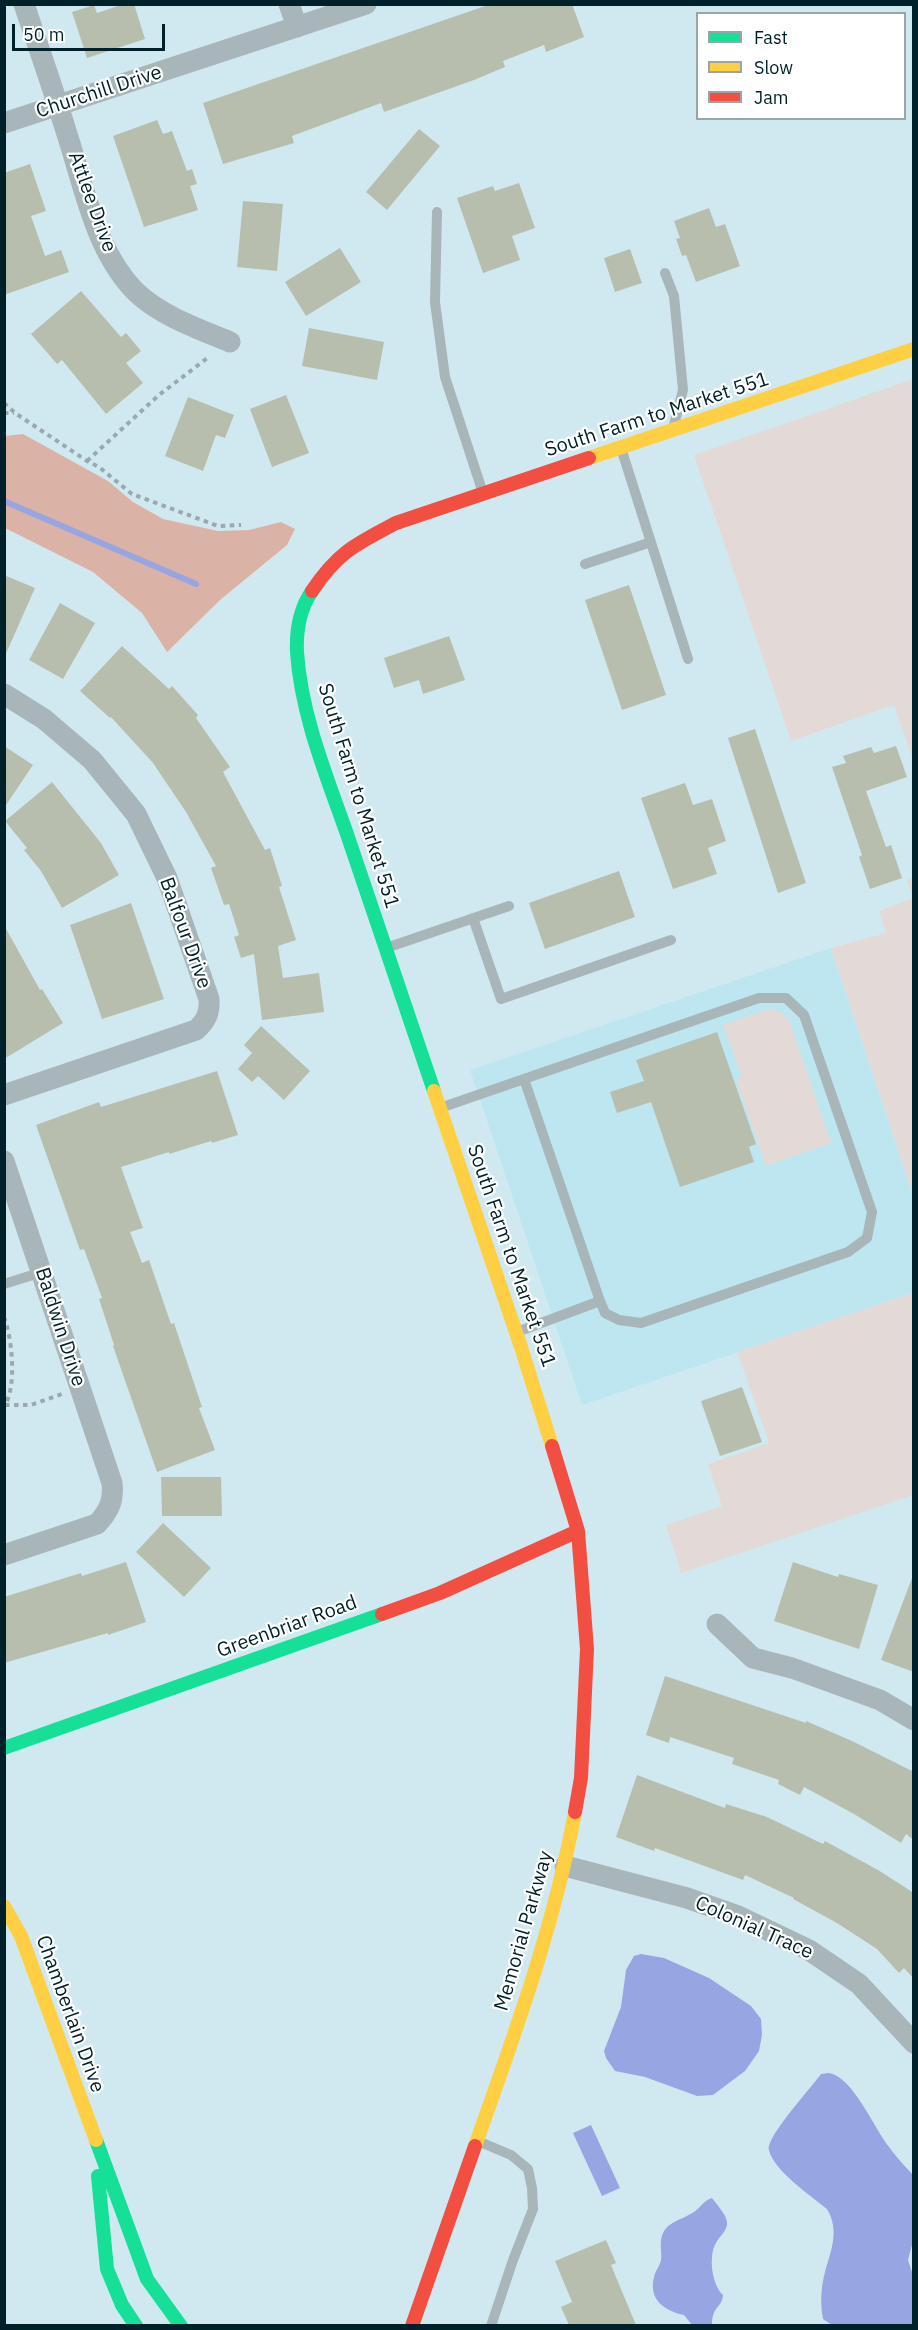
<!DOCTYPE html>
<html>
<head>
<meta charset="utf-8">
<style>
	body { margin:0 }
	#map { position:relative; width:918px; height:2330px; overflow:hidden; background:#d0e9f1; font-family:"IBM Plex Sans",sans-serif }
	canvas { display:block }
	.frame { position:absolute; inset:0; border:6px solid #002129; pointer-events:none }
	.legend { position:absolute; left:696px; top:12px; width:210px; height:108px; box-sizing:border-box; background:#fff; border:2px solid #99a6a9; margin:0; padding:8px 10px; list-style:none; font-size:18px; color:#002129 }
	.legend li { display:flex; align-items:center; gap:12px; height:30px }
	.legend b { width:30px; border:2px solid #99a6a9 }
	.scale { position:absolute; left:12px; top:24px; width:153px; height:27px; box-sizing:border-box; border:3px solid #002129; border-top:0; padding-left:8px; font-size:18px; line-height:21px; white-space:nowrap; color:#002129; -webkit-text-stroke:4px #fff; paint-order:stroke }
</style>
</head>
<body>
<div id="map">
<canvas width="918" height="2330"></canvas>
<div class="frame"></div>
<ul class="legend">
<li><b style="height:8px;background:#16e098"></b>Fast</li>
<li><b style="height:8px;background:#ffcf43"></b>Slow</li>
<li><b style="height:8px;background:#f24e42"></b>Jam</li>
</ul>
<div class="scale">50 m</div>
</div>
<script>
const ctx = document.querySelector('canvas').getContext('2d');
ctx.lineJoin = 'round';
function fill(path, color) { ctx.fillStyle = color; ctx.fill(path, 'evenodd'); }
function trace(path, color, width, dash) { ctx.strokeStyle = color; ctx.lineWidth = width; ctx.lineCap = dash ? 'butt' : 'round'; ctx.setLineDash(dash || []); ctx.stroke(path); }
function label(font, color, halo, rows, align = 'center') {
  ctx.font = font + ' "IBM Plex Sans",sans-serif'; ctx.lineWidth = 4.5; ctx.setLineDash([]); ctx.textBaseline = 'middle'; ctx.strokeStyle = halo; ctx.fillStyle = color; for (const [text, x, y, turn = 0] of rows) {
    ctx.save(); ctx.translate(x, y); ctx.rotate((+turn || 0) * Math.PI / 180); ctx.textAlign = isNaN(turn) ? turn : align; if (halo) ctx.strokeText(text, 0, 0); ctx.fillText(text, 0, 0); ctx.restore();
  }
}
const built = new Path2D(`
	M831,948L913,1195V1293L582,1405L470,1070Z`);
const green = new Path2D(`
	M913,379V760L894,705L791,741L694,455Z
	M913,878H914L913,1195L831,948L886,933L879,911L913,898L907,880Z
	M769,1009C780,1010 784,1014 790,1023L831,1143L766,1166L736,1080L742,1077L723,1025Z
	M913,1293V1495L681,1573L666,1525L722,1506L708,1464L769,1443L737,1352Z`);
const forest = new Path2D(`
	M23,434L108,481L133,502L163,519L218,531L249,530L281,522L295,529L287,545L220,600L167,652L142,613L93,572L5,528V436Z`);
const water = new Path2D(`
	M641,1954L664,1958L709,1978L751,2006L761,2019L762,2035L759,2051L745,2071L713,2095L697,2096L645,2077L615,2071L606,2058L604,2051L621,2007L626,1970L634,1956Z
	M829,2073C853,2077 874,2128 889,2147C896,2157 905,2166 913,2175V2241L908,2260L913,2275V2325H832L823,2319C820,2304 821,2287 825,2272C831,2250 840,2231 827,2209C811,2196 773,2170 769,2150C766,2137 811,2088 821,2074Z
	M591,2125L620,2188L602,2196L573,2133Z
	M712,2198C717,2205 726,2214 727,2222C728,2231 719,2236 716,2243C708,2256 712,2285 723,2295C722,2308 712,2306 712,2325H692L684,2315C665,2311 648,2300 654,2277C655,2271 660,2266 661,2260C662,2254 660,2247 661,2241C663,2222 680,2221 694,2212C701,2207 703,2201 712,2198Z`);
const stream = new Path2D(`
	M4,501L196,584`);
const building = new Path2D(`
	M124,4H134L145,39L87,58L72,12L94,5L97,13Z
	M491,4H572L584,37L546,52L544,45L503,61L505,67L474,80L384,112L381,103L292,136L294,143L223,164L203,103Z
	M157,120L163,134L172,131L187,171L192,169L197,184L190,186L198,210L144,227L113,136Z
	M419,129L440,146L387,210L366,192Z
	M30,164L46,211L31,216L45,256L61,250L69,272L4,295V173Z
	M519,183L535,228L512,236L520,260L483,273L457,198L493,186L495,191Z
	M243,201L283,204L277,271L237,267Z
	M709,208L716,227L725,224L740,266L696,282L686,255L682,256L676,239L680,238L674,221Z
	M340,248L361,282L306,316L285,282Z
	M630,249L642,283L615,292L604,258Z
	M81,291L121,337L126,333L141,351L126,363L143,383L106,414L62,360L57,364L31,334Z
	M309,328L384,342L377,380L302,366Z
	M286,395L309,453L272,467L250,409Z
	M188,397L234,415L225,438L216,435L203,471L165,456Z
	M4,575L35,588L4,658Z
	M629,585L666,695L622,710L585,600Z
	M60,603L95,623L63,679L29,660Z
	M449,636L465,680L423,694L419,680L394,688L384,658Z
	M122,646L169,689L172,686L198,715L196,718L230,767L223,772L265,850L270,848L282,886L279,887L296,940L278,946L283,978L319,973L324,1012L262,1020L254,954L241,958L234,937L239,935L229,904L224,905L211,868L216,866L186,812L153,763L111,717L110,718L80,691Z
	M755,729L806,883L778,893L728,738Z
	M4,746L33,765L4,808Z
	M896,746L907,777L866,791L886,847L891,845L902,878L870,889L859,857L862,855L832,767L846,763L843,756L871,747L874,753Z
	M52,782L101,843L119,875L62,908L41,871L24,850L27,848L5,821Z
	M685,783L693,805L712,799L726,841L708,848L717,874L673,889L641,798Z
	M619,871L635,917L545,949L529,903Z
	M131,903L164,999L102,1019L70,925Z
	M4,925L40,990L42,989L63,1023L4,1059Z
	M261,1026L310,1071L284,1100L258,1076L252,1082L238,1069L252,1053L244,1045Z
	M717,1032L756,1144L749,1147L754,1162L680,1187L651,1102L617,1113L610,1092L644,1081L636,1060Z
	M217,1071L238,1135L212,1143L211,1141L169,1154V1152L121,1167L143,1228L130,1232L142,1263L149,1260L171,1324L174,1323L202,1407L199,1408L215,1450L157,1472L113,1346L114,1345L99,1299L102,1298L84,1249L80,1250L36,1125L99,1102L101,1107Z
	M742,1387L762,1442L720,1456L701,1401Z
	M161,1477H221L222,1516H162Z
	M163,1523L211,1568L184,1597L136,1552Z
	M126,1562L146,1622L108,1635V1633L4,1663V1597L81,1573L82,1576Z
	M793,1562L838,1577L839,1574L878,1585L859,1649L774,1621Z
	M912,1578H914V1672L881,1660Z
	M665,1676L806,1723V1721L852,1741L914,1772V1840L906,1834L901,1843L854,1814L804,1787L800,1795L778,1784L779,1780L732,1764L734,1758L670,1737L669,1743L646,1735Z
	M637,1775L725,1808L726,1804L767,1817L823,1844L825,1841L878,1870L914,1893V1979L904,1968L899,1973L877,1949L837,1923L793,1899L794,1898L745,1875L743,1880L655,1848L654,1851L616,1837Z
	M606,2240L616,2263L611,2265L636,2325H569L561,2307L572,2302L555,2261Z`);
const path = new Path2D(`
	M4,403L15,413L87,461L99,467L132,494L218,526L241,525
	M4,413H14
	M87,461L159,395L210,356
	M4,1317C12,1338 17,1385 5,1405
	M5,1405H31L62,1394`);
const lane = new Path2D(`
	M437,212L435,302L445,377L483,493
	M665,273L674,296L683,390L674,425
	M621,448L688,659
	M585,564L651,542
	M473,918L501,999L671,940
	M386,948L509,906
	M524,1079L759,998H786L804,1015L872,1212L867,1238L848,1252L641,1323L619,1320L605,1313L600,1301
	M443,1107L524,1079L600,1301L517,1332
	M4,1284L42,1272
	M480,2142L511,2155L528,2169L532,2188L533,2209L513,2260L491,2326`);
const street = new Path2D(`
	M24,4C38,46 53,88 66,131C84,185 95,252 137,293C163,317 199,329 230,342
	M289,4L297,27
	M4,123L366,4
	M4,694L44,719L92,760L136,814L167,878L209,999C210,1013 206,1021 196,1030L4,1095
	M4,1161L112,1483C114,1501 109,1511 97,1524L4,1555
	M717,1624L753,1658L792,1668L880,1700L914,1720
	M565,1866L687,1898L738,1916L809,1950L859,1984L914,2043`);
const fast = new Path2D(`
	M312,591C299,610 296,630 297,652C301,715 327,777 348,837C376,921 405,1006 434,1091
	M4,1748L382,1614
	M96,2140L147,2279L181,2326
	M98,2176L107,2269L122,2305L136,2326`);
const slow = new Path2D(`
	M589,458L914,349
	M434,1091L521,1347L552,1446
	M4,1906L21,1936L96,2140
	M475,2146C514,2036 554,1927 575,1812`);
const jam = new Path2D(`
	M312,591C338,552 356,544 396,523L589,458
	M552,1446L578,1531L587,1649L581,1778L575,1812
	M382,1614L440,1593L578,1531
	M412,2326L475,2146`);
const streetNames = [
	["Churchill Drive",99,92,-18],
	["Attlee Drive",92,202,70],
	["South Farm to Market 551",657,415,-18],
	["South Farm to Market 551",358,796,73],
	["Balfour Drive",185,933,70],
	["South Farm to Market 551",511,1256,71],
	["Baldwin Drive",60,1327,72],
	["Greenbriar Road",287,1627,-20],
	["Colonial Trace",754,1928,24],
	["Memorial Parkway",524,1931,-74],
	["Chamberlain Drive",70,2014,70]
];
fill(built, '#bee6f1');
fill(green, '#e3dad8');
fill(forest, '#dbb2a6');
fill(water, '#97a5e2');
trace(stream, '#97a5e2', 6);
fill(building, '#b7beae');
trace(path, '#9aa9ad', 4, [4.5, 4.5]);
trace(lane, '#a8b5b9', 10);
trace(street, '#a8b5b9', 21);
trace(fast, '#16e098', 14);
trace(slow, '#ffcf43', 14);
trace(jam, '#f24e42', 14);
label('20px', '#002129', '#fff', streetNames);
</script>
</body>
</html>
